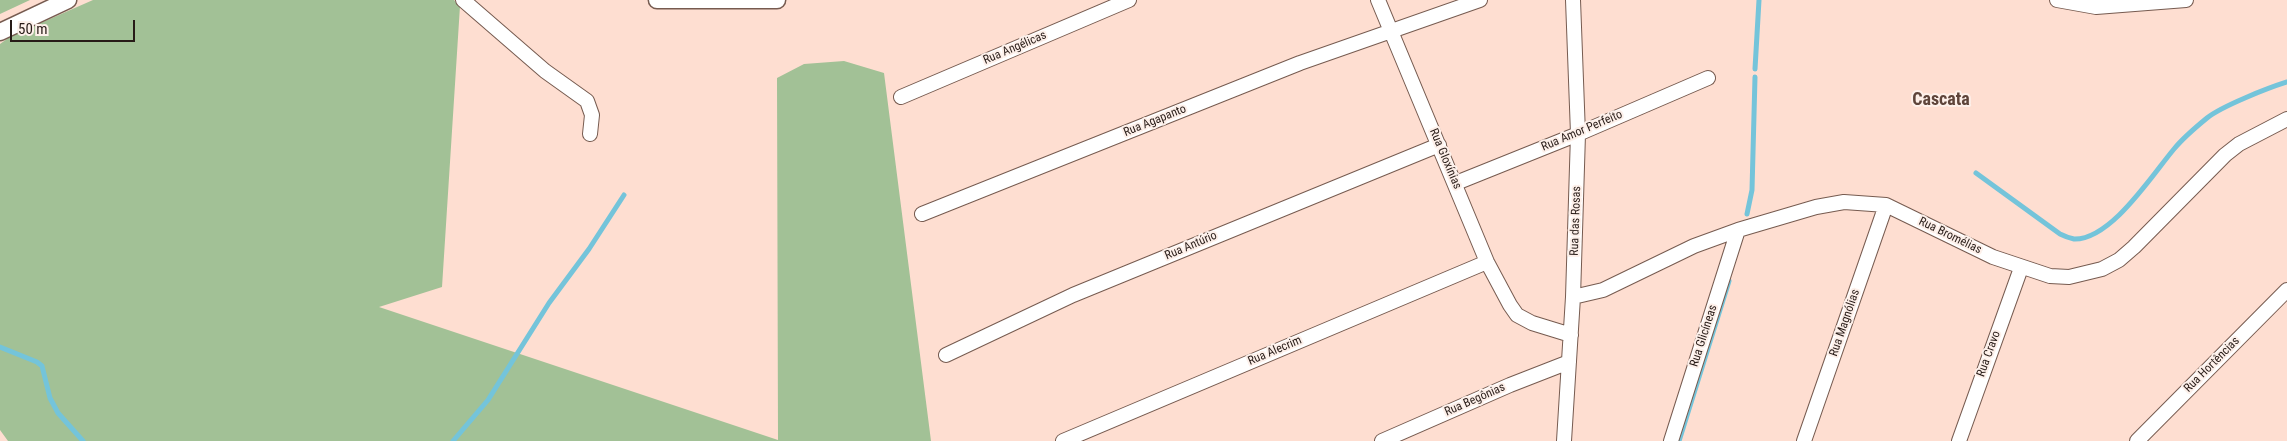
<!DOCTYPE html>
<html>
<head>
<meta charset="utf-8">
<style>
	body { margin:0 }
	#map { position:relative; width:2287px; height:441px; overflow:hidden; background:#feded1; font-family:"Roboto Condensed",sans-serif }
	canvas { display:block }
	.scale { position:absolute; left:10px; top:20px; width:125px; height:22px; box-sizing:border-box; border:2px solid #271b17; border-top:0; padding-left:6px; font-size:15px; line-height:18px; white-space:nowrap; color:#271b17; -webkit-text-stroke:4px #fdf0ea; paint-order:stroke }
</style>
</head>
<body>
<div id="map">
<canvas width="2287" height="441"></canvas>
<div class="scale">50 m</div>
</div>
<script>
const ctx = document.querySelector('canvas').getContext('2d');
ctx.lineJoin = 'round';
function fill(path, color) { ctx.fillStyle = color; ctx.fill(path, 'evenodd'); }
function trace(path, color, width, dash) { ctx.strokeStyle = color; ctx.lineWidth = width; ctx.lineCap = dash ? 'butt' : 'round'; ctx.setLineDash(dash || []); ctx.stroke(path); }
function label(font, color, halo, rows, align = 'center') {
  ctx.font = font + ' "Roboto Condensed",sans-serif'; ctx.lineWidth = 4; ctx.setLineDash([]); ctx.textBaseline = 'middle'; ctx.strokeStyle = halo; ctx.fillStyle = color; for (const [text, x, y, turn = 0] of rows) {
    ctx.save(); ctx.translate(x, y); ctx.rotate((+turn || 0) * Math.PI / 180); ctx.textAlign = isNaN(turn) ? turn : align; if (halo) ctx.strokeText(text, 0, 0); ctx.fillText(text, 0, 0); ctx.restore();
  }
}
const green = new Path2D(`
	M0,0H30L0,14Z
	M93,0H454L460,6L442,287L379,307L778,440L777,78L804,64L844,61L884,73L931,441H8L0,430V44L11,36Z`);
const stream = new Path2D(`
	M1755,69L1759,0
	M1976,173L2060,234C2064,236 2069,238 2074,239C2111,240 2152,175 2174,149C2183,138 2196,127 2207,118C2222,106 2268,88 2287,82
	M1747,214L1752,190L1755,77
	M0,347L37,362L42,366L50,398L58,413L83,441
	M453,441L488,400L549,303L589,249L624,195
	M1679,441L1729,281`);
const minor = new Path2D(`
	M463,0L545,71L587,101L592,115L590,134
	M1378,0L1487,262L1510,305L1517,315L1532,323L1571,335
	M2057,0L2096,7L2186,0
	M901,97L1129,0
	M1456,183L1578,134L1708,78
	M922,214L1300,63L1480,0
	M1573,297L1603,290L1694,246L1738,230L1816,207L1844,202L1886,205L1993,257L2050,276L2069,277L2102,269L2119,260L2134,247L2225,155L2239,144L2287,119
	M946,355L1073,295L1439,145
	M1063,441L1487,262
	M1382,441L1510,385L1569,362
	M1564,441L1573,297L1578,134L1573,0
	M1671,441L1738,230
	M1804,441L1886,205
	M1959,441L2021,268
	M2137,441L2287,290`);
const tertiary = new Path2D(`
	M657,0H777
	M0,32L68,0`);
const streetNames = [
	["Rua Angélicas",1015,48,-23],
	["Rua Agapanto",1155,121,-22],
	["Rua Amor Perfeito",1582,131,-23],
	["Rua Gloxínias",1445,159,67],
	["Rua das Rosas",1576,221,-88],
	["Rua Bromélias",1950,236,26],
	["Rua Antúrio",1191,246,-23],
	["Rua Magnólias",1845,323,-71],
	["Rua Glicíneas",1704,336,-72],
	["Rua Alecrim",1275,351,-23],
	["Rua Cravo",1989,354,-70],
	["Rua Hortências",2212,365,-45],
	["Rua Begônias",1475,400,-24]
];
const districtNames = [
	["Cascata",1941,100]
];
fill(green, '#a2c196');
trace(stream, '#74c4da', 5);
trace(minor, '#765b50', 16);
trace(tertiary, '#765b50', 19);
trace(minor, '#fff', 14);
trace(tertiary, '#fff', 16);
label('12px', '#271b17', '#fdf0ea', streetNames);
label('bold 18px', '#5e443a', '#fdf0ea', districtNames);
</script>
</body>
</html>
